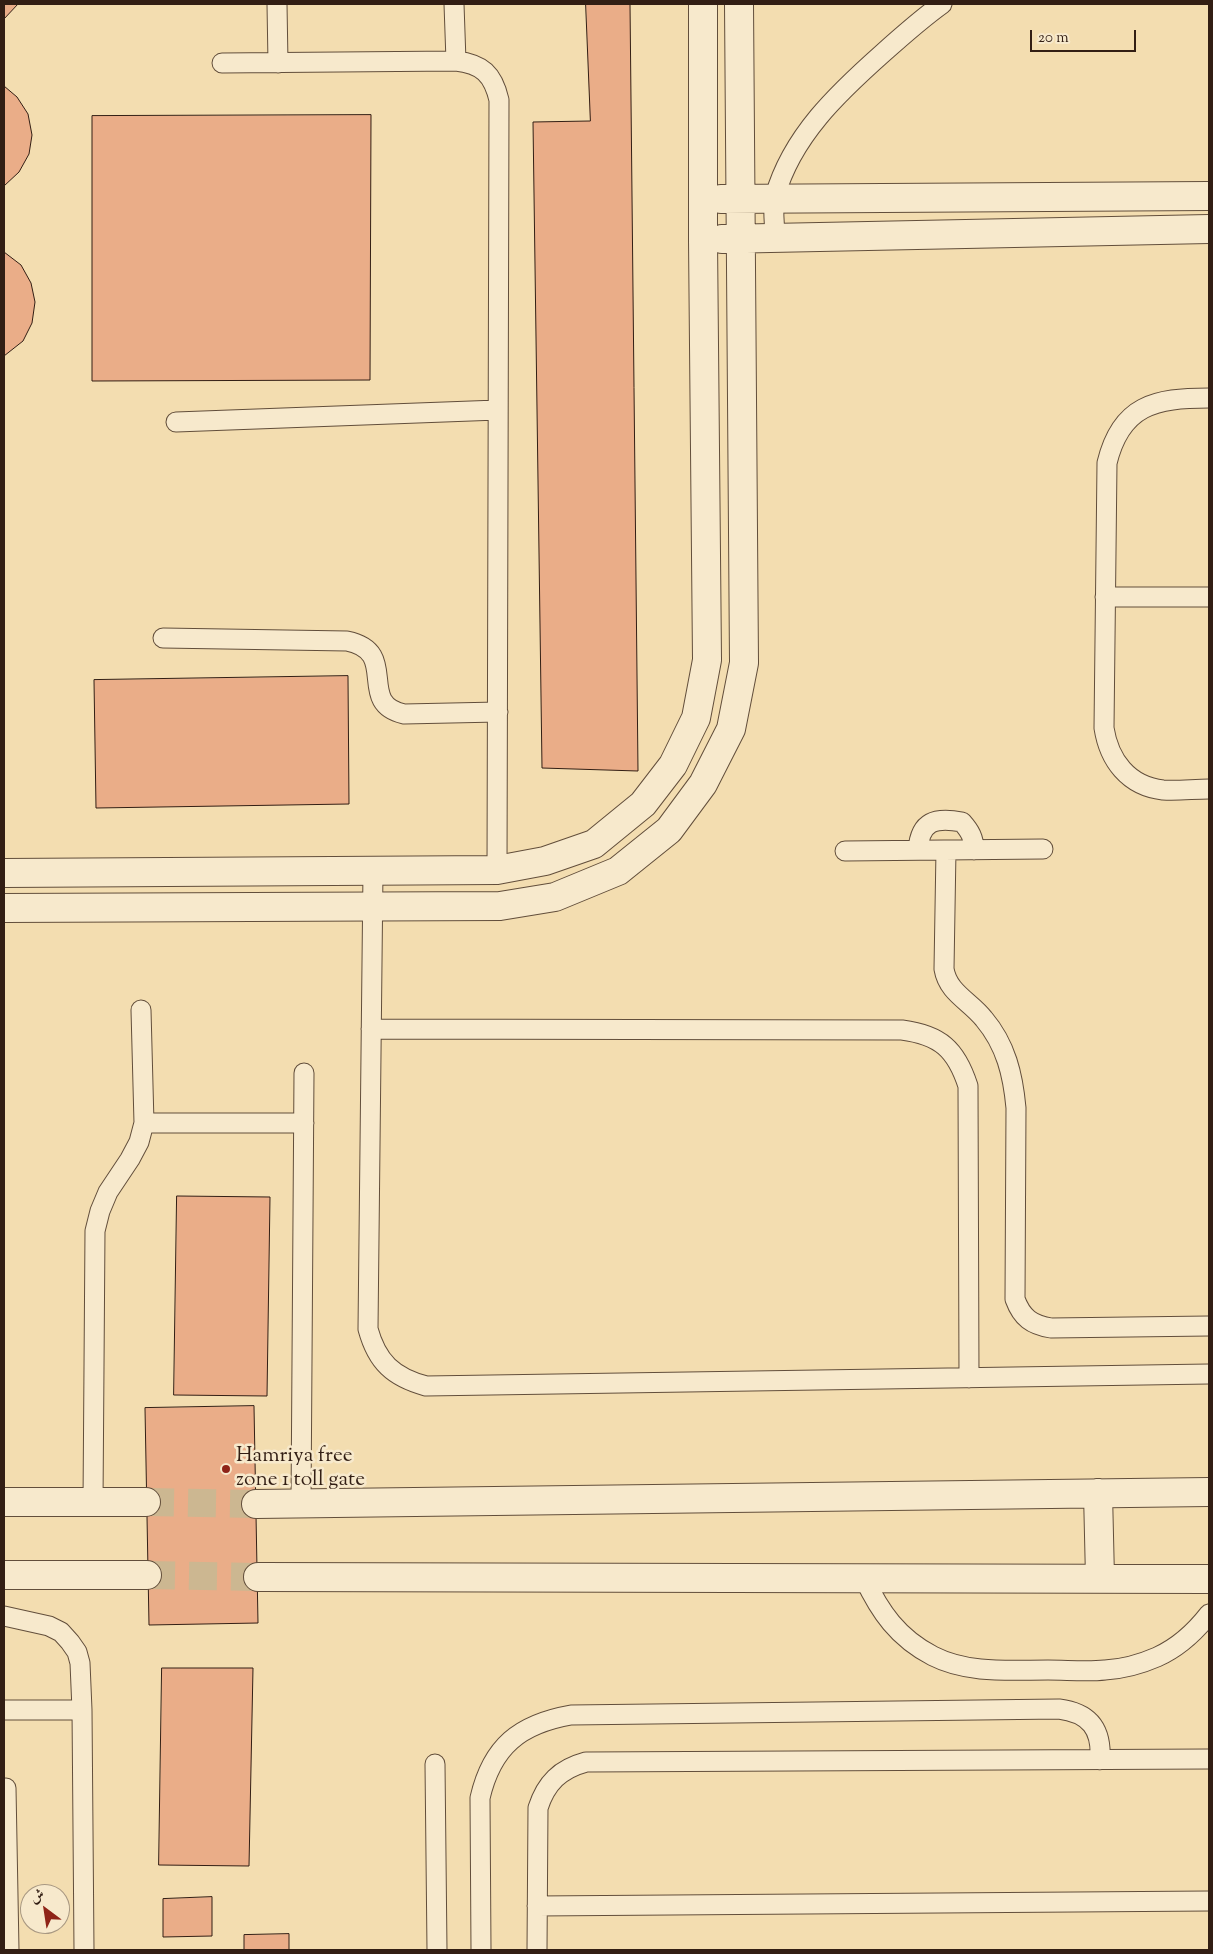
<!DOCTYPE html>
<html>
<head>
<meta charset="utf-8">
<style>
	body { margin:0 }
	#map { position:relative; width:1213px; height:1954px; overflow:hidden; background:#f3ddb0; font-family:"Sorts Mill Goudy",Amiri,serif }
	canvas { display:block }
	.frame { position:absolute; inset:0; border:5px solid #321e14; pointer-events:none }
	.north { position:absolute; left:20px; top:1884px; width:50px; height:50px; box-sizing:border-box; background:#f7e9cc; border:1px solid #a89882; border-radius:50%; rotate:329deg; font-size:14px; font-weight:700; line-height:20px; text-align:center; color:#321e14 }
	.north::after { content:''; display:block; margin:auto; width:18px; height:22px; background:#8f2418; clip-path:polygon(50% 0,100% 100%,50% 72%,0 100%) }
	.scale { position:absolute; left:1030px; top:30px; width:106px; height:22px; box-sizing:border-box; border:2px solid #321e14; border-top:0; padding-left:6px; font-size:15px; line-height:18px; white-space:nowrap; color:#321e14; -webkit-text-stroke:4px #f7e9cc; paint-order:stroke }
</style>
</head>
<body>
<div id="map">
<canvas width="1213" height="1954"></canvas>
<div class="frame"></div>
<div class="north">ش</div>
<div class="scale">20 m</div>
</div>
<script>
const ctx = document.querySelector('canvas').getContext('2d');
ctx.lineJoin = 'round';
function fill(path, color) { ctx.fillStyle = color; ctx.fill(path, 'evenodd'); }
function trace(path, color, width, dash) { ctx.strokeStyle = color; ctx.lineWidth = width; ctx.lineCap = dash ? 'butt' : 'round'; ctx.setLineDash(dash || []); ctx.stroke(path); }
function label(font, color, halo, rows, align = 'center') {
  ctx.font = font + ' "Sorts Mill Goudy",serif'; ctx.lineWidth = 5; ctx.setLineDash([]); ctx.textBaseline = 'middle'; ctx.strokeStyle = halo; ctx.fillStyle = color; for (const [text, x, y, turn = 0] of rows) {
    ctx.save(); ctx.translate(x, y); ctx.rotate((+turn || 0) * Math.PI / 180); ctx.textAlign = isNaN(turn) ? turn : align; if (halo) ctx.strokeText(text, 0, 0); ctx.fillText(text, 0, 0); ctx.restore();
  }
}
const building = new Path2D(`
	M4,4H18L4,19Z
	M586,4H630L638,771L542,768L533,122L590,121Z
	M4,86L17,97L28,114L32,135L29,154L19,172L4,186Z
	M371,115L370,380L92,381V116Z
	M4,252L21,265L31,283L35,302L32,323L23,341L4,356Z
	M348,676L349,804L96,808L94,680Z
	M177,1196L270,1197L267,1396L174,1395Z
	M254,1406L258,1623L149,1625L145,1408Z
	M162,1668H253L249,1866L159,1865Z
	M212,1897V1936L163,1937V1899Z
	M289,1934V1950H244V1935Z`);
const tertiaryTunnel = new Path2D(`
	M146,1502L256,1504
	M147,1575L258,1577`);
const service = new Path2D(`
	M277,4L278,63
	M454,4L456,61
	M222,63L456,61C482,64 493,74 499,100L497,870
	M775,238C775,225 772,208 775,196C792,136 838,93 883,53C902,36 921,19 942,4
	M1209,398C1155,398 1121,405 1107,463L1104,728C1109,760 1128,786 1163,790C1178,791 1194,789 1209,789
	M176,422L498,410
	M1105,597H1209
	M163,638L347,641C401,652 355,703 404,714L498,712
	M918,850C920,821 935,817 962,822C970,831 974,838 974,850
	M946,850L944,969C948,993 970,1001 984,1019C1006,1045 1013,1075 1016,1108L1015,1299C1022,1318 1032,1325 1051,1328L1209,1326
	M845,851L1043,849
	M373,871L368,1329C377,1362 393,1377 426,1386L1209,1374
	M371,1029L902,1030C940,1035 956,1049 968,1086L969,1378
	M144,1123H304
	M93,1502L95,1231L100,1211L108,1192L130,1159L139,1142L144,1123L141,1010
	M301,1504L304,1073
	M864,1578C880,1612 898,1638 933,1656C968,1674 1010,1670 1048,1670C1067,1670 1087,1672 1105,1670C1123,1669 1141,1664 1157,1657C1177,1648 1195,1632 1209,1614
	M4,1616L49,1626L61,1632L70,1642L77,1652L80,1663L82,1710L84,1950
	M4,1710H82
	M435,1764L437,1950
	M6,1788L9,1950
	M537,1906L1209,1901
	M481,1950L480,1798C492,1746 520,1724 571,1715L1059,1709C1090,1713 1102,1729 1100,1760
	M537,1950L538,1808C546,1783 560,1769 586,1762L1209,1759`);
const tertiary = new Path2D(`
	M721,199L1209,196
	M722,239L1209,229
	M4,873L497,870L545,861L594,844L643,804L673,765L696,718L707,660L703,240V4
	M4,908L500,906L555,897L618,871L669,830L703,784L731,729L744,663L739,4
	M1098,1493L1100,1578
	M4,1502H146
	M256,1504L1209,1492
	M4,1575H147
	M258,1577L1209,1579`);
const markers = [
	[226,1469,5,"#8f2418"]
];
const poiNames = [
	["Hamriya free",236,1457],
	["zone 1 toll gate",236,1481]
];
fill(building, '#eaad88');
trace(building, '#321e14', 1);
trace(tertiaryTunnel, '#ccb791', 28, [28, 14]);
trace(service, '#624e3b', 21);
trace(tertiary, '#624e3b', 30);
trace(service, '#f7e9cc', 19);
trace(tertiary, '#f7e9cc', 28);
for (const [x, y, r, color] of markers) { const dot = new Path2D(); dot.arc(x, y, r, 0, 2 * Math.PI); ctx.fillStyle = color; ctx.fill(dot); trace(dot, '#f7e9cc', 2); }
label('21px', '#321e14', '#f7e9cc', poiNames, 'left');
</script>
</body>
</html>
